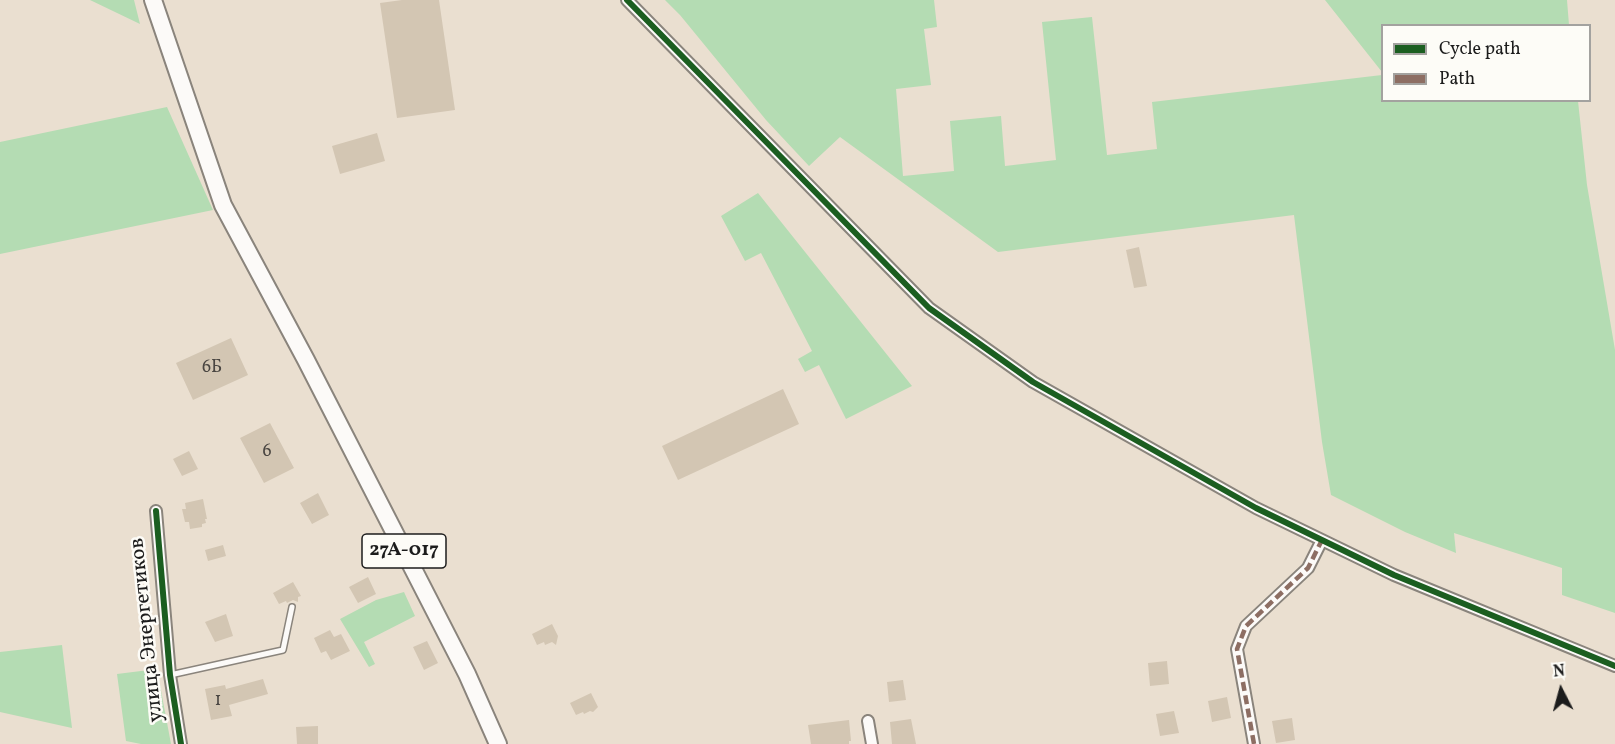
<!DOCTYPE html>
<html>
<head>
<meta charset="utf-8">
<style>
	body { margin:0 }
	#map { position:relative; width:1615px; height:744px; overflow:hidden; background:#eadfd0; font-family:Vollkorn,serif }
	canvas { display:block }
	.legend { position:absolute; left:1381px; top:24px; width:210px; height:78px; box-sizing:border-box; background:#fdfcf7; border:2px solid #a3a29f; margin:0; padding:8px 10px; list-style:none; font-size:18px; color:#1c1c1c }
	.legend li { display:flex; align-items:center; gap:12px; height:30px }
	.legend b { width:30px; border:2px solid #a3a29f }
	.north { position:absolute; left:1531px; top:660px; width:60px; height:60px; -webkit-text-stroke:4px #fdfcf7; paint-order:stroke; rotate:354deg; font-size:16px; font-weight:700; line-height:24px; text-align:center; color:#1c1c1c }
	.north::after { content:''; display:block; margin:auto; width:21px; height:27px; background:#1c1c1c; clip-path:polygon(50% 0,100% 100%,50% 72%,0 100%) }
</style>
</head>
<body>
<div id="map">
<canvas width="1615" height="744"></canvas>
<ul class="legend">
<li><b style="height:8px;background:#1b5e20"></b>Cycle path</li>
<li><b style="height:8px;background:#8d6e63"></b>Path</li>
</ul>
<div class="north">N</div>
</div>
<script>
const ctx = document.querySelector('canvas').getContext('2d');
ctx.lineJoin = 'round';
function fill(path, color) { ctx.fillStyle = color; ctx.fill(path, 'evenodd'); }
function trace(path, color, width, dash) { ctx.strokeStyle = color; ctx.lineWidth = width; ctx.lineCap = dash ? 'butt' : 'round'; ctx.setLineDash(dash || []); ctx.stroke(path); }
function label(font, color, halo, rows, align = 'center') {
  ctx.font = font + ' Vollkorn,serif'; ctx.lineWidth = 5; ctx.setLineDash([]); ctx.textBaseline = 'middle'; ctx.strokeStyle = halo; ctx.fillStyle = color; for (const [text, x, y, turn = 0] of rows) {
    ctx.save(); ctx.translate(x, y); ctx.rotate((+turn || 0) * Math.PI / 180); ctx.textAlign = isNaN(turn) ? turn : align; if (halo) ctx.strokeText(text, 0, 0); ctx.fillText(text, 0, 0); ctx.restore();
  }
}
const green = new Path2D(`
	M90,0H134L140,24Z
	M665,0H934L937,27L924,29L931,85L896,89L903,176L954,171L950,121L1001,116L1005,166L1056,160L1042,22L1092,17L1107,155L1157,149L1152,102L1382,75V100L1578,101L1587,185L1615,350V613L1562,595V568L1454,533L1456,553L1405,532L1331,495L1322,442L1294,215L998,252L840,137L809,166L766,120L680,15Z
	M1325,0H1567L1569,25L1382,26V72Z
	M167,107L213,210L0,254V142Z
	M758,193L912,386L846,419L819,365L805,372L798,359L812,351L761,253L745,261L721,216Z
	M404,592L415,616L364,642L375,664L369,667L340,619L376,600Z
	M62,645L72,728L0,712V652Z
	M157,669L171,744H141L126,741L117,674Z`);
const building = new Path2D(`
	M402,0H439L455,110L397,118L380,3Z
	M377,133L385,161L340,174L332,146Z
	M1139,247L1147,286L1134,288L1126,250Z
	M231,338L248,375L193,400L176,363Z
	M783,389L799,424L678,480L662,446Z
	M270,423L294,468L264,483L240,438Z
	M189,451L198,469L182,476L173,459Z
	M318,493L329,515L312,524L300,503Z
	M203,499L207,519H205L206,523L202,524V527L190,529L189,522H185L182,509H186L185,503Z
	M223,545L226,556L208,561L205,550Z
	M368,577L376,594L358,603L349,587Z
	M293,582L301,596L298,597V602L293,600L287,603L286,601L279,604L273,593Z
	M226,614L233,636L215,642L205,622Z
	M552,624L558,636L556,645L552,642L545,645L544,642L537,645L532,634Z
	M330,630L334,637L341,634L350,651L331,660L326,651L321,653L314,638Z
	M427,641L438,663L424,670L413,647Z
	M1167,661L1169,684L1150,686L1148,663Z
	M263,679L268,694L229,705L232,716L211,720L205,689L225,685L226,689Z
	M903,680L906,700L889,702L887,682Z
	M591,693L598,707L593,712L590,711L584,714L583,712L576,715L570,703Z
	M1227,697L1231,718L1212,722L1208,701Z
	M1174,711L1179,733L1160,736L1156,714Z
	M1292,718L1295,740L1276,743L1272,721Z
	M911,719L916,744H892L890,722Z
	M849,720L851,741H849V744H811L808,725Z
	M318,726V744H297L296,727Z`);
const service = new Path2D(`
	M170,675L283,650L292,607`);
const minor = new Path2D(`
	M627,0L929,308L1033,382L1256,508L1394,575L1615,666
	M156,511L170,675L181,744
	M868,721L872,744
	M1254,744L1237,649L1246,626L1308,568L1322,540`);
const primary = new Path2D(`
	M153,0L223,205L306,360L467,674L498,744`);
const quiet = new Path2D(`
	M1254,744L1237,649L1246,626L1308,568L1322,540`);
const cycleway = new Path2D(`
	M627,0L929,308L1033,382L1256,508L1394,575L1615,666
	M156,511L170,675L181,744`);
const numberNames = [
	["6Б",212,369],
	["6",267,453],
	["1",218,702]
];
const shields = [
	[404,551,84]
];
const shieldNames = [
	["27А-017",404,551]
];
const streetNames = [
	["улица Энергетиков",148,630,-96]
];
fill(green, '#b4dcb3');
fill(building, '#d3c6b3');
trace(service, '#8a847c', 8);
trace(minor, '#8a847c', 14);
trace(primary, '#8a847c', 20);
trace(service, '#fcfaf8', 5);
trace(minor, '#fcfaf8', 10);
trace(primary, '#fcfaf8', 16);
trace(quiet, '#8d6e63', 4.5, [9, 4.5]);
trace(cycleway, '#1b5e20', 6);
label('18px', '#4a4642', null, numberNames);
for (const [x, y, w] of shields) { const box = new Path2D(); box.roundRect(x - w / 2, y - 17, w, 34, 4.5); ctx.fillStyle = '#fdfcf7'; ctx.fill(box); trace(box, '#1c1c1c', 1.5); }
label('bold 20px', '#1c1c1c', null, shieldNames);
label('21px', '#1c1c1c', '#fdfcf7', streetNames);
</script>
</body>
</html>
